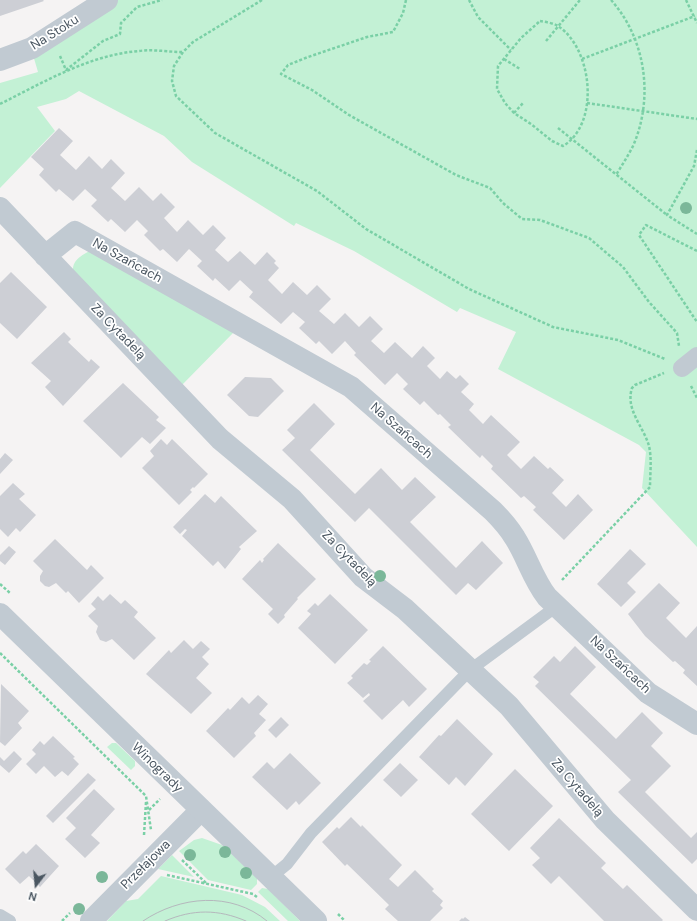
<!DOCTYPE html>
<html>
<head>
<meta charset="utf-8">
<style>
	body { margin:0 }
	#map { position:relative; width:697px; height:921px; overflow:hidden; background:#f5f3f3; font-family:"DM Sans",sans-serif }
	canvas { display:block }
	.north { position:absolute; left:16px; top:865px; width:40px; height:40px; -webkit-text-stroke:3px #fff; paint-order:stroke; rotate:196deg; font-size:11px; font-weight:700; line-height:16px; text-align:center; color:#4a5661 }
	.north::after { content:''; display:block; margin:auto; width:14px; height:18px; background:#4a5661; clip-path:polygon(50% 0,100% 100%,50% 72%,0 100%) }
</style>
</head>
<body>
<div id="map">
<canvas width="697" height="921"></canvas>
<div class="north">N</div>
</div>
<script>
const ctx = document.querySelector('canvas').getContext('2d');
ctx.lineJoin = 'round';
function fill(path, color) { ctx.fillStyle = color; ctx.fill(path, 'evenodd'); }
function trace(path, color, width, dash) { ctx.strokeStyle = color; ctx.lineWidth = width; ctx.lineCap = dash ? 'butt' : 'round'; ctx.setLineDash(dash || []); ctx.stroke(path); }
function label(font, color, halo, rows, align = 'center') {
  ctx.font = font + ' "DM Sans",sans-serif'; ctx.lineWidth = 3.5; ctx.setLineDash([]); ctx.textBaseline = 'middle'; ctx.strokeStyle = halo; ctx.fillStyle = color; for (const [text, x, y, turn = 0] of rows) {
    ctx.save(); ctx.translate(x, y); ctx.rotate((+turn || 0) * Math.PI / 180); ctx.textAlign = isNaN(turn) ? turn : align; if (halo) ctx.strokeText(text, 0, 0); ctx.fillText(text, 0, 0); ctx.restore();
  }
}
const green = new Path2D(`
	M117,0H697V547L642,488L646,452L639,445L498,369L516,332L460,308L457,312L354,251L296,223L294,226L192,162L164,136L79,91L66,99L37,107L55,131L0,188V83L38,72L33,55Z
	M91,250L234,332L182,385L73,272C72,260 81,256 91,250Z
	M112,743H116L135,761V766L131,770L107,747Z
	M202,838L222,845L257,878V884L251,890L208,880L179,851L194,840Z
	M172,855L194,877L158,869Z
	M161,876L242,895L265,907L280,921H107L126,901L138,899Z
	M262,888L268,889L300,921H288L258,892Z`);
const building = new Path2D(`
	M0,0H43L44,1L0,16Z
	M59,128L73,141L60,155L76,170L89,156L102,169L111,159L125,173L111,188L125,201L139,187L153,201L161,193L175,207L164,218L177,232L188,220L203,235L213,225L226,238L215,250L228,262L240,251L255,265L267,252L276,261L274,263L279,268L268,280L282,294L293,282L307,295L317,285L331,299L319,311L334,324L345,313L359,327L370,316L383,329L371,341L384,353L395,342L412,358L423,346L435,358L427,366L440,379L447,371L456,379L460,375L469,384L461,392L474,404L469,410L483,424L491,415L520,442L507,455L521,469L534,456L548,469L550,467L564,480L552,493L566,507L578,494L593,510L564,540L533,510L536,507L524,496L521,498L491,469L493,466L482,455L480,458L448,427L451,425L440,414L438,415L424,401L420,405L403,389L408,384L397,373L385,385L354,355L356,353L345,341L332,354L319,341L316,344L299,328L305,322L293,312L281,324L249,297L253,292L240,280L229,291L215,278L213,281L197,266L202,261L189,249L177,262L163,249L160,251L144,235L148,231L137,220L125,232L111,219L108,222L91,206L97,200L85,189L73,201L59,189L56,192L39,175L44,169L31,157Z
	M11,272L47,307L17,339L0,323V283Z
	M64,332L71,339L68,342L89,362L91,359L100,367L63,406L45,387L51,381L31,363Z
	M245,377L271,378L284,391L258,417L249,416L227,395Z
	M123,383L159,417L156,420L166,428L150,444L142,437L121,458L83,421Z
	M314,403L335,424L310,450L355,494L381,468L402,490L415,477L436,497L410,522L456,568L482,541L503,563L476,590L468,583L456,595L369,508L355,522L282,450L295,438L287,430Z
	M161,439L167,445L172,439L208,474L194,488L193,487L190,490L192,492L179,505L142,468L154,456L150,451Z
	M5,453L13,460L0,474V459Z
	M13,483L25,494L19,499L36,515L20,532L16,528L8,537L0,529V496Z
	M205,494L215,503L221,496L257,531L239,547L241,549L225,569L218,561L213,566L182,536L187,530L185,529L180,534L173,527Z
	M55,539L87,570L91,565L104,578L79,603L68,591L66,593L56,583L49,587L45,586L40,581V576L43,571L33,561Z
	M278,543L316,579L297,598L298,599L284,615L285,617L278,624L268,614L273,609L242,579L260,560L262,563L264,560L263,559Z
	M9,546L16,552L5,565L0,561V555Z
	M630,549L646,564L627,583L636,592L621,607L597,584Z
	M659,583L680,603L666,618L686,638L697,626V686L683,673L685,670L675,661L673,662L645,636L628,614Z
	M110,594L121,604L125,600L138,612L134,617L156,638L134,660L112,639L106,642L100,640L96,632L98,626L88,616L96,609L91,604L98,596L103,601Z
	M330,594L368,630L335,664L298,628L311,614L307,611L315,603L318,606Z
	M184,640L193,649L201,641L210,649L202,657L209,664L196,678L212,693L191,714L146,674L169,650L171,653Z
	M383,646L427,689L409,707L403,700L382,720L363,701L370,695L369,693L363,698L347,683L353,678L351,676L364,663L367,665L371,661L369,660Z
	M575,646L596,667L570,694L616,739L642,712L663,733L651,746L671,766L645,792L691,838L697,832V859L692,864L618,792L631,780L535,686L539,682L533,677L554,656L560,662Z
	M1,684L29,711L18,723L22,728L5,746L0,742Z
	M258,695L268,704L259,714L266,720L254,733L256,736L234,758L206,731L228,708L230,710L242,697L249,704Z
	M281,717L289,725L276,738L268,730Z
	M457,719L493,754L465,786L456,777L449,785L419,757L439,735L441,736Z
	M53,736L75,757L73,758L79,764L68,776L62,771L55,777L44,766L36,774L26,764L36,754L32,750L40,741L44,745Z
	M14,751L22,759L9,773L0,765V757L4,761Z
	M290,753L321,783L299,805L296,801L287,810L252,777L267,762L274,769Z
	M400,763L418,780L401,797L383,780Z
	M515,769L553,806L509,851L471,814Z
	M88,773L96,780L53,823L46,816Z
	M94,789L115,809L91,835L100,843L85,858L65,839L76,828L66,818Z
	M351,817L361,827L362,825L402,865L389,879L398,887L415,870L434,889L432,891L443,901L440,905L443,908L430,921H398L385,909L389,905L347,864L345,866L322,842L337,827L339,829Z
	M559,818L606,863L601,868L623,889L627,885L663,920L662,921H604L559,876L551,884L532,865L540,858L530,848Z
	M36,844L59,866L40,887L29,876L20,884L5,869L23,851L26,854Z
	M465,917L470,921H459L462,918L463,919Z`);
const path = new Path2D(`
	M262,0L193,42L183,52L174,66L172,81L176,96L215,133L317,191L366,229L469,289L553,327L618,340L665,359
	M406,0L403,13L393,32L367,37L308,57L288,65L281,74L312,90L349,115L456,175L490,188L503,203L522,219L540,220L589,238L623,267L649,302L677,333L679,346
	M469,0L478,17L511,50
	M611,0C646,39 654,98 633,146C628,156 622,165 616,175
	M686,0L697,23
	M540,21C546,22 553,23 558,26C593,49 600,124 563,146L552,141L531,124L514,113L505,103L497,89L498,66L521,38Z
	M546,41L580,0
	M60,56L66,70L103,41L120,34L121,23L137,7L162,0
	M504,59L520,69
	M582,59L695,16
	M587,103L697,119
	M0,104C44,82 89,55 139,51C153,49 168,52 182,52
	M514,113L523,103
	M558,128L667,215
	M697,150L694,166L667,215L697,234
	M697,251L646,225L639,235L697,322
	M691,386L697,398
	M562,580L650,487C650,474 652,459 649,446C644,427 625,410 632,388L635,385L664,373
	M0,584L10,593
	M0,653L146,796L151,830
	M149,810L160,799
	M144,835L146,802
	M182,860L206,883
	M167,875L253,894L257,897
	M338,914L345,921
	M62,921L70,913`);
const service = new Path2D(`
	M271,877L287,864L311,833L470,670L557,606
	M0,915L10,921`);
const pedestrian = new Path2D(`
	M682,368L697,356`);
const minor = new Path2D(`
	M0,60L32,48L107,0
	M0,208L220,439L292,499L363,577L405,609L509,706L605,820L697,910
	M45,256L75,232L351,387L493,511C502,520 509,528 515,538C527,557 533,579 547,597L648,693L697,724
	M91,921L201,810`);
const tertiary = new Path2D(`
	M0,614L316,921`);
const tram = new Path2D(`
	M143,921C180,896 231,891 267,921
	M165,921C193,909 218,909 246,921`);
const trees = [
	[686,208],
	[380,576],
	[225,852],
	[190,855],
	[246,873],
	[102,877],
	[79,909]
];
const streetNames = [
	["Na Stoku",55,33,-32],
	["Na Szańcach",127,261,29],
	["Za Cytadelą",118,332,46],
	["Na Szańcach",401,431,41],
	["Za Cytadelą",349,559,46],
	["Na Szańcach",620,665,43],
	["Winogrady",157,768,44],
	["Za Cytadelą",577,788,49],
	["Przełajowa",146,865,-45]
];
fill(green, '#c3f1d5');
fill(building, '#cdcfd5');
trace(path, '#7ad0a6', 2.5, [3, 2]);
trace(service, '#c1cad2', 12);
trace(pedestrian, '#c1cad2', 18);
trace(minor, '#c1cad2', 22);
trace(tertiary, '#c1cad2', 22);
trace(tram, '#b5b8bd', 1);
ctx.fillStyle = '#7bb799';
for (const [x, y] of trees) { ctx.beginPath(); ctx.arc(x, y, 6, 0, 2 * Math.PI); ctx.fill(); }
label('13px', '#4a5661', '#fff', streetNames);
</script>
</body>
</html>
